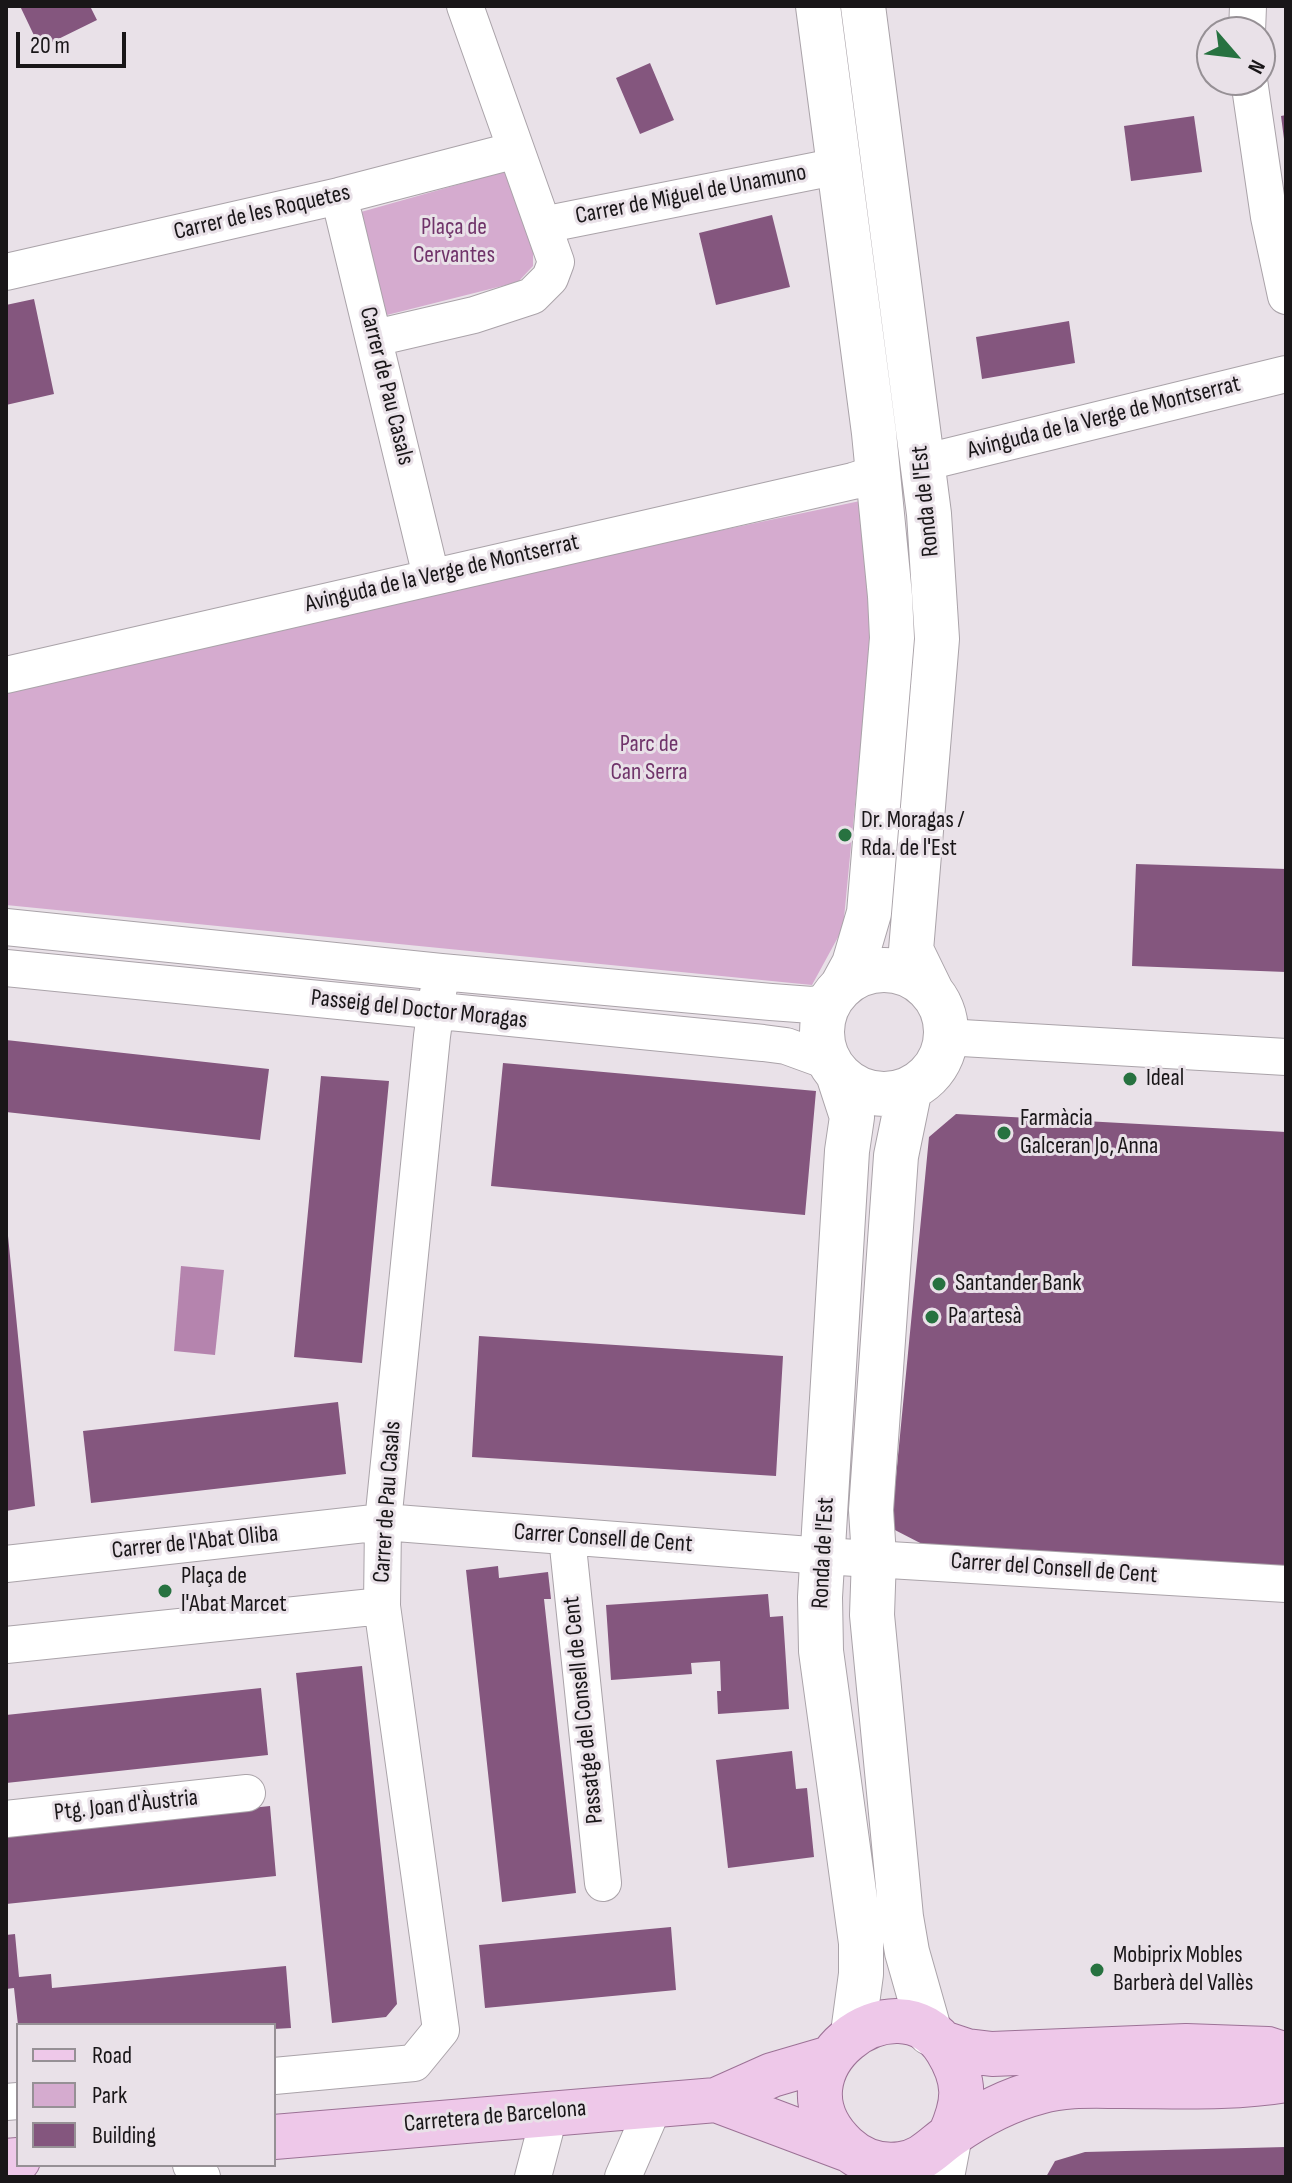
<!DOCTYPE html>
<html>
<head>
<meta charset="utf-8">
<style>
	body { margin:0 }
	#map { position:relative; width:1292px; height:2183px; overflow:hidden; background:#e9e1e8; font-family:"Sofia Sans Condensed",sans-serif }
	canvas { display:block }
	.frame { position:absolute; inset:0; border:8px solid #191618; pointer-events:none }
	.legend { position:absolute; left:16px; top:2023px; width:260px; height:144px; box-sizing:border-box; background:#e9e1e8; border:2px solid #969095; margin:0; padding:10px 14px; list-style:none; font-size:24px; color:#191618 }
	.legend li { display:flex; align-items:center; gap:16px; height:40px }
	.legend b { width:40px; border:2px solid #969095 }
	.north { position:absolute; left:1196px; top:16px; width:80px; height:80px; box-sizing:border-box; background:#e9e1e8; border:2px solid #969095; border-radius:50%; rotate:118deg; font-size:22px; font-weight:700; line-height:32px; text-align:center; color:#191618 }
	.north::after { content:''; display:block; margin:auto; width:28px; height:36px; background:#277240; clip-path:polygon(50% 0,100% 100%,50% 72%,0 100%) }
	.scale { position:absolute; left:16px; top:32px; width:110px; height:36px; box-sizing:border-box; border:4px solid #191618; border-top:0; padding-left:10px; font-size:24px; line-height:28px; white-space:nowrap; color:#191618; -webkit-text-stroke:6px #e9e1e8; paint-order:stroke }
</style>
</head>
<body>
<div id="map">
<canvas width="1292" height="2183"></canvas>
<div class="frame"></div>
<ul class="legend">
<li><b style="height:10px;background:#eec8e9"></b>Road</li>
<li><b style="height:22px;background:#d5abcf"></b>Park</li>
<li><b style="height:22px;background:#84567e"></b>Building</li>
</ul>
<div class="north">N</div>
<div class="scale">20 m</div>
</div>
<script>
const ctx = document.querySelector('canvas').getContext('2d');
ctx.lineJoin = 'round';
function fill(path, color) { ctx.fillStyle = color; ctx.fill(path, 'evenodd'); }
function trace(path, color, width, dash) { ctx.strokeStyle = color; ctx.lineWidth = width; ctx.lineCap = dash ? 'butt' : 'round'; ctx.setLineDash(dash || []); ctx.stroke(path); }
function label(font, color, halo, rows, align = 'center') {
  ctx.font = font + ' "Sofia Sans Condensed",sans-serif'; ctx.lineWidth = 6; ctx.setLineDash([]); ctx.textBaseline = 'middle'; ctx.strokeStyle = halo; ctx.fillStyle = color; for (const [text, x, y, turn = 0] of rows) {
    ctx.save(); ctx.translate(x, y); ctx.rotate((+turn || 0) * Math.PI / 180); ctx.textAlign = isNaN(turn) ? turn : align; if (halo) ctx.strokeText(text, 0, 0); ctx.fillText(text, 0, 0); ctx.restore();
  }
}
const green = new Path2D(`
	M506,171L533,247V266L518,282L383,316L361,212Z
	M860,501L871,640L843,928L812,985L6,905V681Z`);
const water = new Path2D(`
	M181,1266L224,1270L215,1355L174,1351Z`);
const building = new Path2D(`
	M20,6H90L97,20L40,48Z
	M650,63L674,120L640,134L616,78Z
	M1286,115V139H1284L1281,116Z
	M1194,116L1202,172L1131,181L1124,126Z
	M772,215L790,287L716,305L699,233Z
	M34,299L54,394L6,405V305Z
	M1069,321L1075,363L982,379L976,337Z
	M1136,864L1286,869V972L1132,966Z
	M6,1040L269,1069L260,1140L6,1112Z
	M503,1063L816,1091L805,1215L491,1186Z
	M321,1076L389,1081L362,1363L294,1357Z
	M956,1114L1286,1132V1569L926,1546L891,1528L929,1137Z
	M6,1236H8L35,1506L6,1511Z
	M479,1336L783,1356L776,1476L472,1457Z
	M338,1402L346,1474L91,1503L83,1431Z
	M498,1566L499,1578L548,1572L551,1599H544L576,1893L502,1902L466,1570Z
	M768,1594L770,1617L783,1616L789,1709L718,1714L717,1691H721L720,1661L691,1663L692,1674L611,1680L606,1605Z
	M362,1666L397,2004L386,2017L332,2023L296,1673Z
	M261,1688L268,1755L6,1783V1715Z
	M792,1751L796,1789L807,1788L814,1857L728,1868L716,1760Z
	M270,1806L276,1876L6,1904V1834Z
	M671,1927L676,1990L485,2008L479,1945Z
	M15,1934L19,1977L51,1974L52,1988L286,1966L291,2028L274,2029V2025H18L14,1988L6,1989V1935Z
	M1286,2147V2177H1046L1055,2161L1085,2152Z`);
const minor = new Path2D(`
	M1247,32L1248,6
	M1249,80L1269,217L1286,296
	M339,196L431,576
	M543,225L839,166
	M6,272L339,196L516,150
	M375,338L474,315L532,296L550,278L556,262L465,6
	M922,463L1286,374
	M6,675L853,481L878,473
	M6,927L441,972L771,1002L812,1005L830,1002
	M6,968L763,1043L786,1046L830,1062
	M945,1037L1286,1057
	M567,1537L603,1883
	M6,1564L383,1522L823,1556L1286,1584
	M6,1645L382,1606
	M6,1819L247,1793
	M274,2076L414,2063L441,2030L382,1606L383,1522L432,1036L441,972
	M6,2102L18,2101
	M191,2165L202,2177
	M533,2177L550,2112
	M623,2177L655,2103`);
const tertiary = new Path2D(`
	M818,6L874,433L890,596L892,638L869,913L854,964L842,986
	M863,6L929,514L937,639L911,950L932,993
	M822 1032a62 62 0 1 1 124 0a62 62 0 1 1-124 0Z
	M838,1074L852,1117L847,1151L820,1597L821,1651L861,1943V1974L853,2033
	M910,1088L896,1156L871,1510L874,1557L872,1615L901,1917L907,1952L930,2033
	M942,2177L950,2135`);
const primary = new Path2D(`
	M943,2043L967,2051L992,2054L1186,2046L1268,2049L1286,2055
	M716,2100L849,2150
	M950,2135C965,2102 966,2081 947,2050C897,1971 765,2071 845,2146C860,2160 880,2167 901,2164C924,2161 934,2146 952,2134C978,2116 1008,2100 1039,2092C1066,2084 1094,2086 1123,2086C1177,2086 1232,2089 1286,2080
	M274,2137L716,2100L772,2075L830,2058
	M6,2161L18,2160`);
const markers = [
	[845,835,8,"#277240"],
	[1130,1079,8,"#277240"],
	[1004,1133,8,"#277240"],
	[939,1284,8,"#277240"],
	[932,1317,8,"#277240"],
	[165,1591,8,"#277240"],
	[1097,1970,8,"#277240"]
];
const streetNames = [
	["Carrer de Miguel de Unamuno",691,195,-11],
	["Carrer de les Roquetes",262,213,-13],
	["Carrer de Pau Casals",386,386,76],
	["Avinguda de la Verge de Montserrat",1104,418,-14],
	["Ronda de l'Est",926,501,-96],
	["Avinguda de la Verge de Montserrat",442,574,-13],
	["Passeig del Doctor Moragas",419,1010,6],
	["Carrer de Pau Casals",388,1502,-86],
	["Carrer Consell de Cent",603,1539,4],
	["Carrer de l'Abat Oliba",195,1543,-6],
	["Ronda de l'Est",824,1553,-87],
	["Carrer del Consell de Cent",1054,1569,4],
	["Passatge del Consell de Cent",584,1710,-96],
	["Ptg. Joan d'Àustria",126,1806,-6],
	["Carretera de Barcelona",495,2117,-5]
];
const parkNames = [
	["Plaça de",454,228],
	["Cervantes",454,256],
	["Parc de",649,745],
	["Can Serra",649,773]
];
const poiNames = [
	["Dr. Moragas /",861,821],
	["Rda. de l'Est",861,849],
	["Ideal",1146,1079],
	["Farmàcia",1020,1119],
	["Galceran Jo, Anna",1020,1147],
	["Santander Bank",955,1284],
	["Pa artesà",948,1317],
	["Plaça de",181,1577],
	["l'Abat Marcet",181,1605],
	["Mobiprix Mobles",1113,1956],
	["Barberà del Vallès",1113,1984]
];
fill(green, '#d5abcf');
fill(water, '#b584ae');
fill(building, '#84567e');
trace(minor, '#aaa3a9', 38);
trace(tertiary, '#aaa3a9', 46);
trace(primary, '#9c7296', 46);
trace(minor, '#fff', 36);
trace(tertiary, '#fff', 44);
trace(primary, '#eec8e9', 44);
for (const [x, y, r, color] of markers) { const dot = new Path2D(); dot.arc(x, y, r, 0, 2 * Math.PI); ctx.fillStyle = color; ctx.fill(dot); trace(dot, '#e9e1e8', 3); }
label('24px', '#191618', '#e9e1e8', streetNames);
label('24px', '#70346a', '#e9e1e8', parkNames);
label('24px', '#191618', '#e9e1e8', poiNames, 'left');
</script>
</body>
</html>
